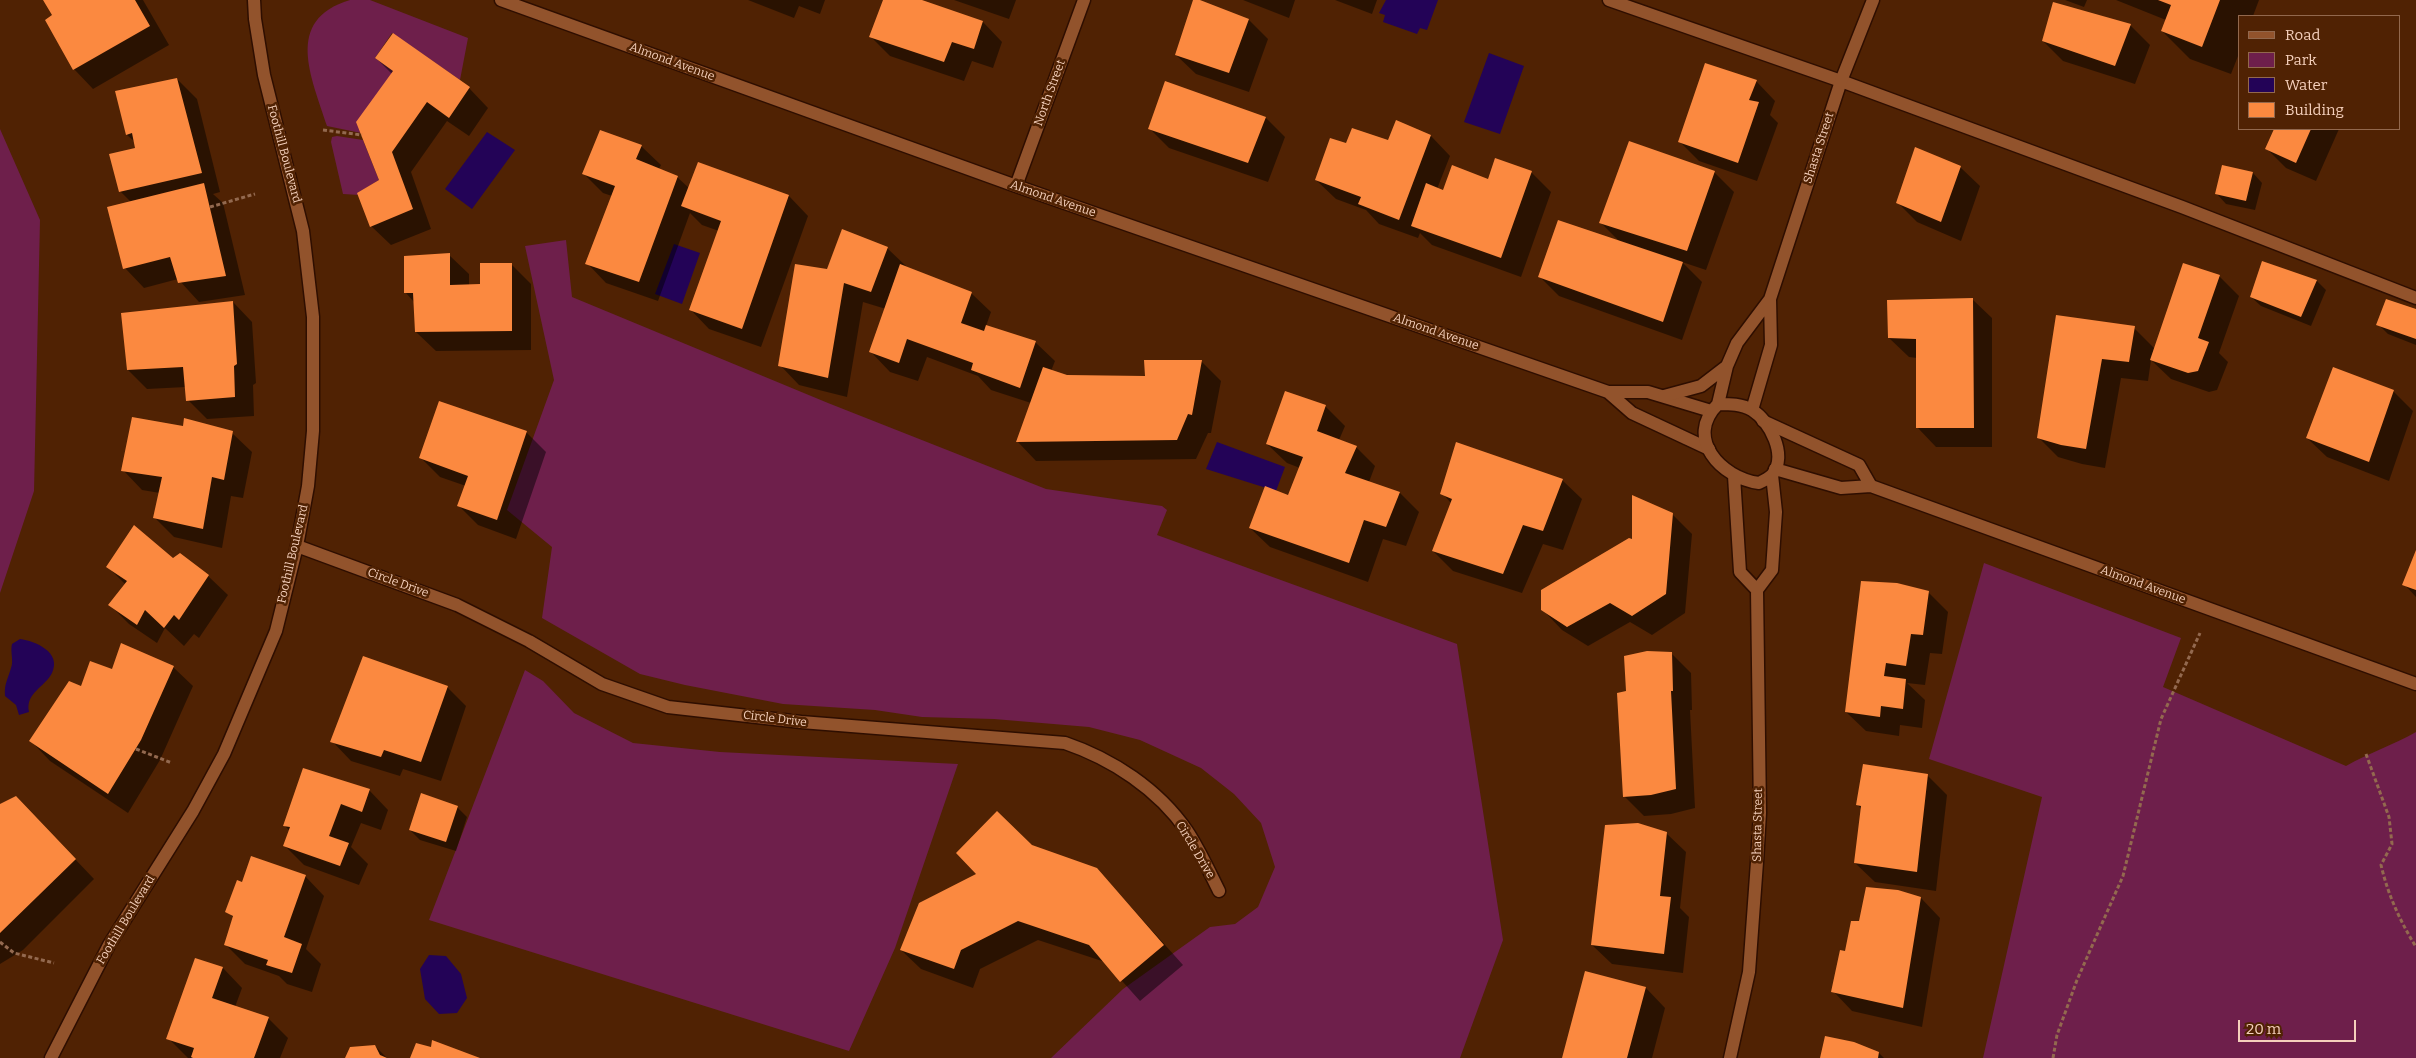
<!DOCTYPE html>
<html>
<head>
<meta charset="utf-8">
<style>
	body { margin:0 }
	#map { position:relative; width:2416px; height:1058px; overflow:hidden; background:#502203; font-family:Bitter,serif }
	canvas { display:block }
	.legend { position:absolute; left:2238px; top:15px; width:162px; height:115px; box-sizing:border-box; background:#502203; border:1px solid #92684d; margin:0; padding:6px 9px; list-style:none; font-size:15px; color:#f5d0bc }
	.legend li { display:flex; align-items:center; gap:10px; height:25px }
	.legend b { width:25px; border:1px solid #92684d }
	.scale { position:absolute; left:2238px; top:1020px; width:118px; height:22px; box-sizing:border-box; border:2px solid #f5d0bc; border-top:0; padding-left:6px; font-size:15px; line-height:18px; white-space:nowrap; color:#f5d0bc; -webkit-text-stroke:4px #502203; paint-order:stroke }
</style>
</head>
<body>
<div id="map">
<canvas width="2416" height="1058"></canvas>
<ul class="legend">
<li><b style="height:6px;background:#92532c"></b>Road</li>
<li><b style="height:14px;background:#6e1f4b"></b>Park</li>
<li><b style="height:14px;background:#230357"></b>Water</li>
<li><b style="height:14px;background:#fb8940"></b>Building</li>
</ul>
<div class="scale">20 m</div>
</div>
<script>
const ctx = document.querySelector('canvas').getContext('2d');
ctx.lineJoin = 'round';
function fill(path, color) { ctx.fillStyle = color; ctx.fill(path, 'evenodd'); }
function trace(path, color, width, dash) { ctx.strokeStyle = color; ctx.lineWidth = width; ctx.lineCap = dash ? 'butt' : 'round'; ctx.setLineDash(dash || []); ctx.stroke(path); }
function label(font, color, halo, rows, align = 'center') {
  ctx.font = font + ' Bitter,serif'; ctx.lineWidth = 5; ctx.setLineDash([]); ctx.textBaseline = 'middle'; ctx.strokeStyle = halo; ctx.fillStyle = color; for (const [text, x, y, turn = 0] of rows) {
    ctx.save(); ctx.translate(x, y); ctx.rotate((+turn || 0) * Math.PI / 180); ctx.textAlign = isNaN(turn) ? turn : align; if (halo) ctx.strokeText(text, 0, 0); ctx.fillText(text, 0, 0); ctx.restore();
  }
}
const green = new Path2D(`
	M350,0H370L468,38L460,80L392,33L375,58L393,71L361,133L327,126C312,78 283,20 350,0Z
	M0,129L40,220L34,491L0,593Z
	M337,136L363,140L379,180L358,193L359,195L343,194L331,142L332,137Z
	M566,240L572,297L828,403L1046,489L1162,506L1167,510L1157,535L1457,644L1503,940L1460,1058H1051L1123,989L1210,927L1235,924L1258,907L1275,867L1261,823L1234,794L1201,768L1140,740L1089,727L994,719L922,717L875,710L783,704L685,685L640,674L542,618L552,547L507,510L554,380L525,246Z
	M1984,563L2181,638L2163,687L2346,766C2369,753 2393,745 2416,732V1058H1983L2042,797L1929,759Z
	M525,670L543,681L574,713L633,743L720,752L958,764L895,948L849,1051L429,920Z`);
const water = new Path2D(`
	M1386,0H1438L1427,30L1420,28L1417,34L1383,22L1385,15L1379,13Z
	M1489,53L1524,66L1500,134L1464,122Z
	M487,132L515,150L472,209L445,189Z
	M674,244L700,253L682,304L655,294Z
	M1217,442L1285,467L1276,491L1206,469Z
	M20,639C35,641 62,652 52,673C45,687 25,693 29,712L19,715L16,705L5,696C4,684 8,679 11,668C14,661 10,652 12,644Z
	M429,955L446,956L461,974L467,998L457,1013L439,1014L425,999L420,969Z`);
const shadow = new Path2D(`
	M45,0H143L169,45L93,89L74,69L54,16Z
	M748,0H825L820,14L799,6L794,18Z
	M884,0H918L983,22L1002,42L993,68L972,61L964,81L890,56L870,36Z
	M954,0H1016L1009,19Z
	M1194,0L1249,20L1268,39L1249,92L1196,74L1176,55Z
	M1243,0H1295L1289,18Z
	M1335,0H1377L1372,14Z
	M2065,0H2087L2084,7Z
	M2116,0H2259L2253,16H2240V51L2231,74L2190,59L2162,31L2166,20Z
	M2054,4L2131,26L2150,45L2135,84L2063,61L2043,41Z
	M376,58L469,88L488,108L469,136L447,121L411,172L431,229L391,245L371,226L380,180L392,74Z
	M177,79L197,99L220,192L213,194L223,203L245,295L199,302L178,279L144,288L125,268L131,202L120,191L137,149L135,142L127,135Z
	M1756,81L1775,101L1770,115L1778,123L1757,181L1699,161L1680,142Z
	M1266,118L1285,137L1268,182L1169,148L1149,128Z
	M1396,122L1431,136L1450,156L1437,189L1444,192L1489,180L1496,160L1532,173L1551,192L1521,277L1432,245L1420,233L1418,238L1379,224L1366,210L1336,199L1316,180L1347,145L1388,142Z
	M2276,129H2339L2316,181L2286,168L2267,149Z
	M641,146L661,165L659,169L677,177L689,188L698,164L789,196L808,216L761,347L709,329L690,309L719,231L702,225L690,213L658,301L606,283L587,263L612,196L603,193L584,174Z
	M1960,167L1980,186L1961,241L1917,222L1897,202Z
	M1714,172L1734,192L1706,270L1682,262L1702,282L1682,340L1559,296L1540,277L1620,242L1601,223Z
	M2253,173L2262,183L2255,210L2226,204L2217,194Z
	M887,248L907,267L971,293L991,312L986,326L1035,342L1055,361L1051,371L1067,377H1146V361L1202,362L1221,381L1211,433H1208L1196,459L1036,461L1017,441L1031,403L991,390L978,376L927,357L918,381L890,372L871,352L886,309L863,302L847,397L799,385L780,365L828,270Z
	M449,255L469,274V286L481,285L511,264L531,284V350L436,351L416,332L414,302L406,293Z
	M2263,262L2317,281L2326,290L2311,326L2261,306L2251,297Z
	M2219,276L2239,296L2219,353L2228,362L2217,390L2209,392L2171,379L2151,360L2148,381L2121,378L2105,468L2082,464L2058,457L2039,438L2057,317L2134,328L2155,349Z
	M1972,299L1992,318V447H1936L1917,427V358L1909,357L1889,338Z
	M233,302L252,322L256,383L253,385L254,416L207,419L188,400L186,387L147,389L128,370Z
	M2416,310V345L2388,334L2378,324Z
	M2393,391L2413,411L2389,481L2327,457L2307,438Z
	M1325,406L1345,426L1339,440L1356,447L1375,466L1369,482L1400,493L1419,512L1406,546L1383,539L1368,582L1270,547L1250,528L1289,497L1300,468L1287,463L1267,444Z
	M184,428L232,433L252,452L243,498L231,496L222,548L174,537L155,518L160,493L142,490L123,470Z
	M526,432L546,452L516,539L478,525L459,506L466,486L440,477L420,457Z
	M1562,480L1582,499L1563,550L1543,544L1522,593L1453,571L1433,551L1451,503L1442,493Z
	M1672,514L1692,534L1685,613L1652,635L1630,622L1588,646L1562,630L1543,610L1633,541Z
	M2416,553V597L2404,584Z
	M173,559L208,576L228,595L199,638L194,634L184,646L165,628L157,643L129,624L110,605L125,584L108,567Z
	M1928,592L1948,612L1942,654L1930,653L1925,685L1907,683L1925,700L1922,728L1900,725L1899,736L1866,731L1846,712Z
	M1671,653L1691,673L1692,710H1690L1695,808L1671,814L1644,816L1625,797L1627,692Z
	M173,667L193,686L160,760L128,813L50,761L31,741L82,688L112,671Z
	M447,687L466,706L441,781L403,769L400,776L351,761L332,741Z
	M1928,776L1947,795L1936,891L1875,882L1855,863L1862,810L1857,804Z
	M369,790L388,810L381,830L361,823L351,847L368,864L359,885L304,865L284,845L290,831L284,825Z
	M0,806L35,817L94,879L23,950L0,964Z
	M457,807L467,817L456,851L420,840L410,830Z
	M1666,833L1686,852L1680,908L1689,917L1683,973L1612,964L1592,945Z
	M1031,846L1097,869L1183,965L1140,1001L1105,962L1038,940L980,969L973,988L921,969L901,950Z
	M305,876L324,896L306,949L321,964L312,992L287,984L279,976L245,964L225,944L234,918L227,911L243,883Z
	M1921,898L1940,918L1922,1027L1852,1011L1833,991L1846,953L1860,922Z
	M223,968L242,988L235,1007L268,1018L288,1038L280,1058H188L168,1038Z
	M1586,973L1646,988L1665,1008L1652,1058H1563Z
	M375,1046L387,1058H347Z
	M1879,1053L1884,1058H1821Z`);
const building = new Path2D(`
	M43,0H135L150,26L73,70L45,20L52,15Z
	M883,0H922L983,21L974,49L952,42L944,62L869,37Z
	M1193,0H1200L1249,19L1229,73L1175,55Z
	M2158,0H2220L2202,47L2161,31L2171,5Z
	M2053,2L2131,24L2115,66L2042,41Z
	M393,33L470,87L449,118L427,102L392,152L413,209L370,227L357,193L379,180L356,122L393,71L375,58Z
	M1705,63L1757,80L1749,100L1759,102L1738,163L1678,142Z
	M177,78L202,173L119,192L109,154L135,148L132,133L126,135L115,91Z
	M1165,81L1266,117L1248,163L1148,129Z
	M1396,120L1431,135L1399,220L1358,204L1361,197L1315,180L1330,138L1346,143L1352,128L1388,140Z
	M2274,129H2311L2296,163L2265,149Z
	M600,130L642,145L636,159L678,176L639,282L585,264L615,186L582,174Z
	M1629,141L1715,171L1687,251L1599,223Z
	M1915,147L1961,166L1941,222L1896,203Z
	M1495,158L1532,171L1501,258L1411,226L1426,183L1443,190L1452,165L1488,179Z
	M698,162L789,195L742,329L689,310L721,221L681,206Z
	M2222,165L2253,172L2246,201L2215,194Z
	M204,183L226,276L178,283L170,257L123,269L107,207Z
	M1558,220L1683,262L1663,322L1538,277Z
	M842,229L888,247L871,292L844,283L828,378L778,366L795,264L827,269Z
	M450,253V285L480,284V263H512V331L415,332L413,293H404V256Z
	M2262,261L2317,280L2301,317L2250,297Z
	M2183,263L2220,275L2198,338L2209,342L2198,371L2188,373L2150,360Z
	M900,264L972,292L961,323L984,331L986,325L1036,341L1020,388L971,370L973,363L907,339L899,363L869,352Z
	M1973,298L1974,428H1916V339L1888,338L1887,300Z
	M2386,299L2416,309V339L2376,325Z
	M233,301L237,364L234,366L235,397L186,401L183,367L127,370L121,313Z
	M2056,315L2135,326L2129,362L2102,359L2086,449L2061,445L2037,438Z
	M1144,360H1202L1192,415L1188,414L1177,440L1016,442L1043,367L1067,375L1145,376Z
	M2333,367L2394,390L2369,462L2306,438Z
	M1285,391L1326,405L1317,431L1357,446L1345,473L1400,492L1386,527L1364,520L1349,563L1249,528L1265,486L1288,495L1303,457L1266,444Z
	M439,401L527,431L497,520L457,506L468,476L419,458Z
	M132,417L183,426L184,418L233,431L224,480L212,477L203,529L153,518L162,477L121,471Z
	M1456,442L1563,479L1543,531L1523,525L1503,574L1432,551L1452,499L1440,494Z
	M1632,495L1673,513L1666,594L1632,616L1610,603L1567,627L1541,610V590L1629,538L1632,539Z
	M134,525L173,558L180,553L209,575L179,620L174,615L164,628L145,610L137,625L108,605L127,581L106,567Z
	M2416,550V590L2402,585Z
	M1861,581L1897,583L1929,591L1923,635L1911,634L1906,666L1886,663L1884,676L1906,679L1903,709L1881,706L1880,717L1845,712Z
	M121,643L174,666L141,740L108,794L29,741L69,681L81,686L90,661L112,669Z
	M1647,651L1672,652L1673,691H1671L1676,789L1651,795L1623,797L1617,693L1626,691L1624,656Z
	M363,656L448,686L421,762L384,750L381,757L330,742Z
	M1863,764L1928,774L1917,872L1854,863L1861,806L1856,805Z
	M303,768L370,789L362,812L341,804L329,836L349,843L340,866L283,846L290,827L283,826Z
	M421,793L458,806L446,842L409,830Z
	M16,796L76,859L0,933V804Z
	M997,811L1032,845L1097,868L1164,945L1120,982L1089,945L1018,921L961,950L954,969L900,950L919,903L976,874L956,853Z
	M1638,823L1667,832L1660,896L1671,897L1664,954L1591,945L1605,825Z
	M251,856L306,875L284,937L302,944L292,973L266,965L268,960L224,945L233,916L225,912L237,880L242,882Z
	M1866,887L1898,890L1921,897L1903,1008L1831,992L1840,950L1845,951L1851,921H1859Z
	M195,958L223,967L212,998L269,1017L254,1058H193L191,1057L194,1048L166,1039Z
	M1585,971L1646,987L1627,1058H1562Z
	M1825,1036L1854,1042L1879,1052L1878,1058H1820Z
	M432,1040L480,1058H410L416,1043L431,1047Z
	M375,1045L380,1055L387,1058H345L350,1047Z`);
const path = new Path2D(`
	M323,130L362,135
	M210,207L255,194
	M136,749L172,763
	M2366,754L2389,817L2392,844L2381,865C2388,895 2400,921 2416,947
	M0,942L14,953L54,963
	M2053,1058L2057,1035L2077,980L2123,876L2161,719L2200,633`);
const lane = new Path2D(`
	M1609,0L1841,81L2182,207L2416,298`);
const street = new Path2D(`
	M501,0L1016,186L1608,392H1648L1711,411
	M1016,186L1084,0
	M1608,392L1632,413L1709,449
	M1763,421L1859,465L1871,486
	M1775,469L1841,488L1871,486L2416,684
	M297,546L457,605L529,641L602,684L668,707L801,722L1065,743C1112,759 1158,789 1187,831C1199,849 1209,871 1219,891
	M51,1058L109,945L193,811L224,754L276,631L297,546L308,486L313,431V317L303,231L264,75L255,19L254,0`);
const secondary = new Path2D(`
	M1664,396L1701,386L1727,366
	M1718,404C1730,404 1742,404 1752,410C1770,421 1788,456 1772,475C1769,478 1763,481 1759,483C1721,478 1684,438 1718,404Z
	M1718,404L1727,366L1737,343L1770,299
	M1752,410L1771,345L1770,299L1841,81L1873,0
	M1734,476L1740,572L1757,590
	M1730,1058L1749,972L1757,862L1760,813L1757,590L1772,570L1776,512L1772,475`);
const streetNames = [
	["Almond Avenue",672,62,20],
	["North Street",1050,93,-70],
	["Shasta Street",1819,148,-72],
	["Foothill Boulevard",284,154,75],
	["Almond Avenue",1053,199,19],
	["Almond Avenue",1436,332,19],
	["Foothill Boulevard",293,554,-77],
	["Circle Drive",398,583,20],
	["Almond Avenue",2143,585,20],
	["Circle Drive",775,719,7],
	["Shasta Street",1758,825,-89],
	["Circle Drive",1195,850,59],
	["Foothill Boulevard",126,920,-59]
];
fill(green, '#6e1f4b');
fill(water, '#230357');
fill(shadow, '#0007');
fill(building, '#fb8940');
trace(lane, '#2e0e00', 15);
trace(street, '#2e0e00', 15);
trace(secondary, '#2e0e00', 15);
trace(path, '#93694f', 3, [4, 2.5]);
trace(lane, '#92532c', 12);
trace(street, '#92532c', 12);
trace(secondary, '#92532c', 12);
label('12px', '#f5d0bc', '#502203', streetNames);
</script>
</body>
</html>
